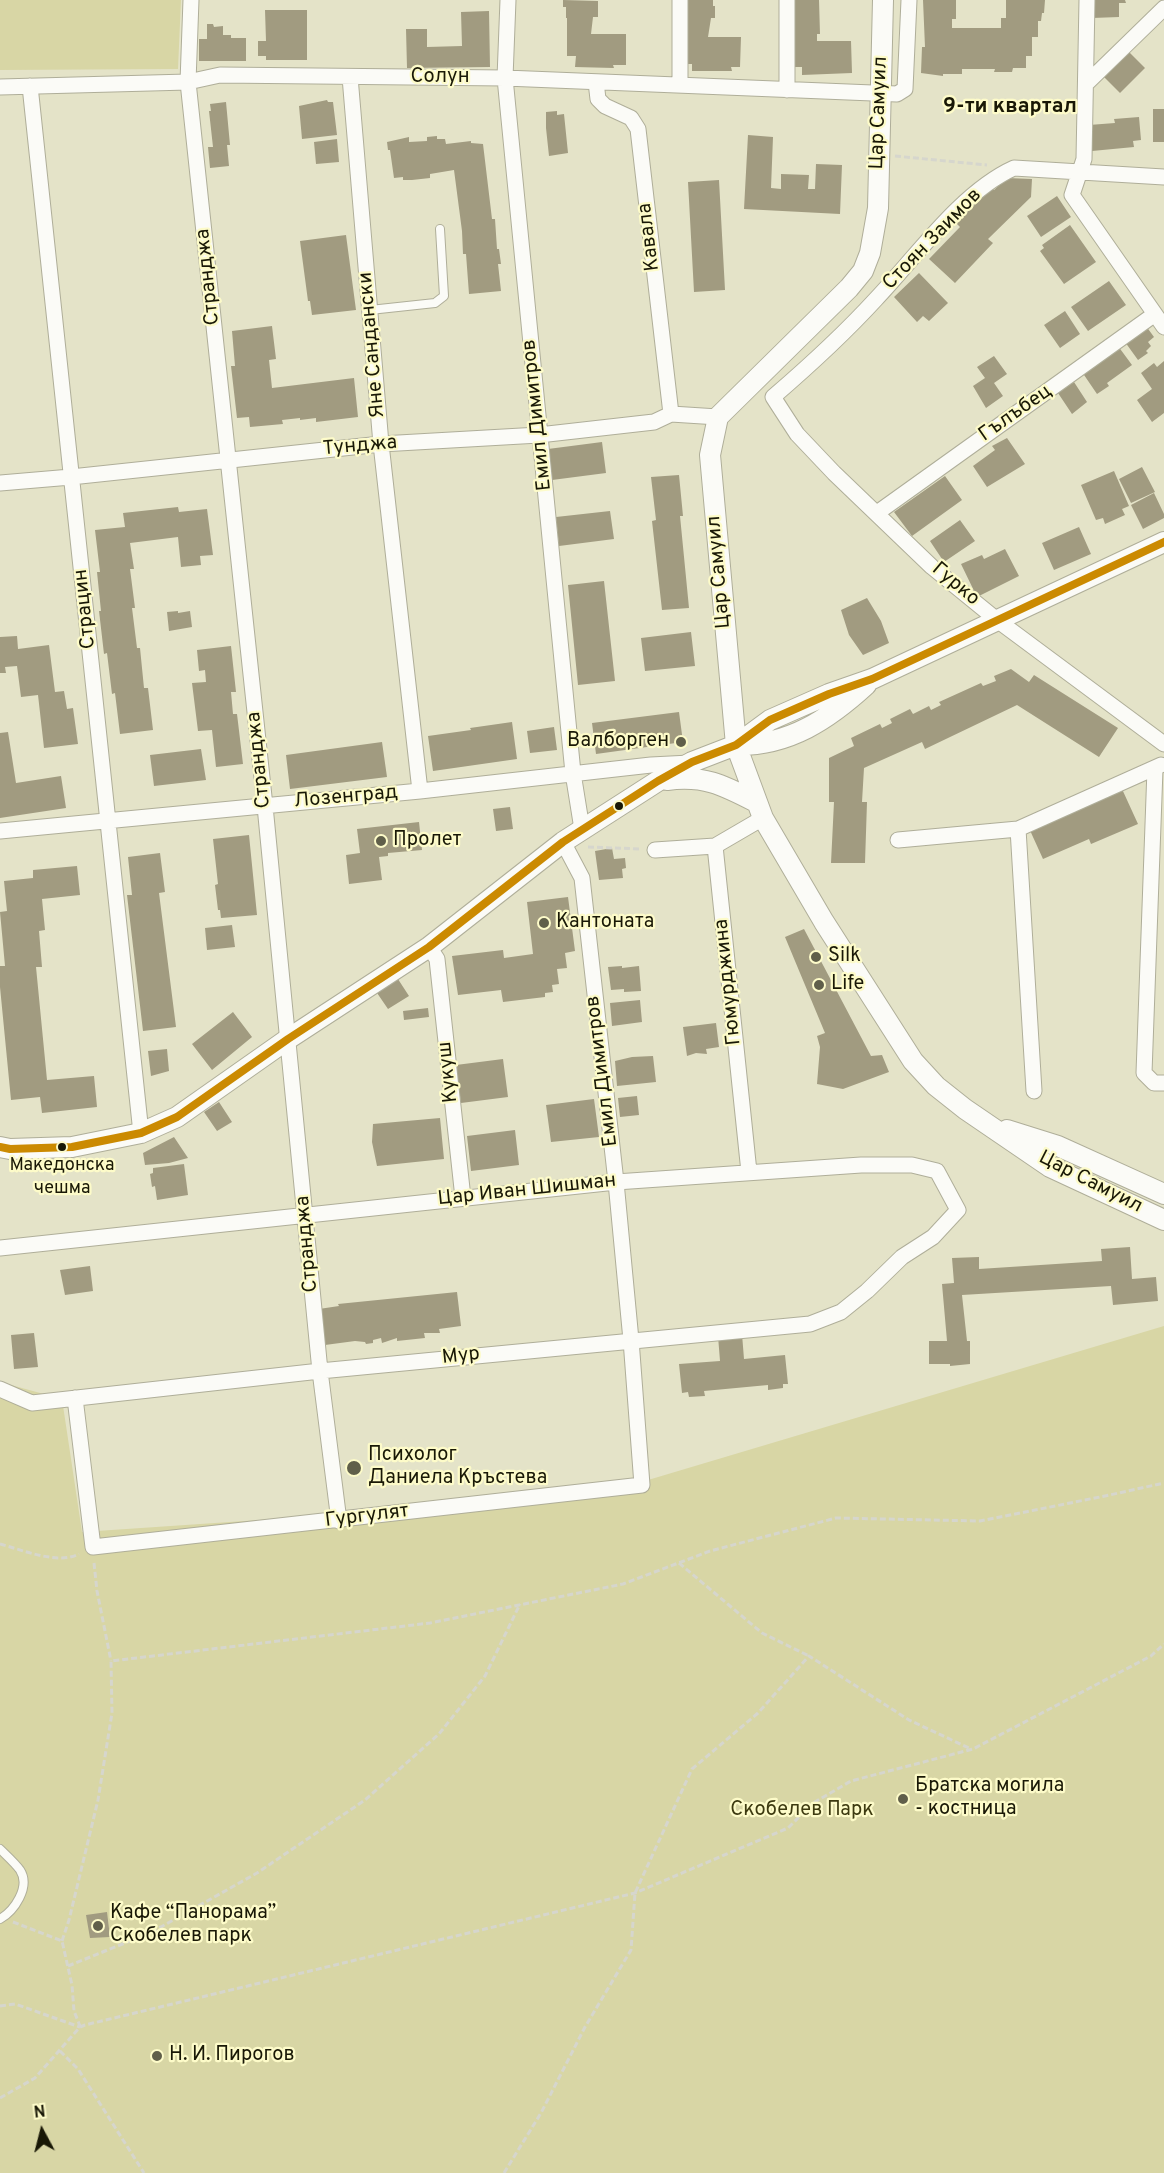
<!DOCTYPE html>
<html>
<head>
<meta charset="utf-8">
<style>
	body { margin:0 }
	#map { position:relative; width:1164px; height:2173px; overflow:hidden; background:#e4e3c8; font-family:Overpass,sans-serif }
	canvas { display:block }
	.north { position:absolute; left:12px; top:2101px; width:60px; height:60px; -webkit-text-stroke:4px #fdfbc9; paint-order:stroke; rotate:353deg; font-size:16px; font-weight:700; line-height:24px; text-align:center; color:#191806 }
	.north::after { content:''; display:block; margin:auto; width:21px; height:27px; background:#191806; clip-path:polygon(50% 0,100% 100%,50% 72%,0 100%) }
</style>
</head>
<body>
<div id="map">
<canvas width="1164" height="2173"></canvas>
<div class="north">N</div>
</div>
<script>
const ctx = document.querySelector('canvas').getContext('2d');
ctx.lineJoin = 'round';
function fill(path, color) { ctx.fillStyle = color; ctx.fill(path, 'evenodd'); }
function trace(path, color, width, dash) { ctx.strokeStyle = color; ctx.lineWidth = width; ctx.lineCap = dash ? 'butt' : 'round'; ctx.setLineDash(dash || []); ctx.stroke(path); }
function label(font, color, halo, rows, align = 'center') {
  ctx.font = font + ' Overpass,sans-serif'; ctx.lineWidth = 4.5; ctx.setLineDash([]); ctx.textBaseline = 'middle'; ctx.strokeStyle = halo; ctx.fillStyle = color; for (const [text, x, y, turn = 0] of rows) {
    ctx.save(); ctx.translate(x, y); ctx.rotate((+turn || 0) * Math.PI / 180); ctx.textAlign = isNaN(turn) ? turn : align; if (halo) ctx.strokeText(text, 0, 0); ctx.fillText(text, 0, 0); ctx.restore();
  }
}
const green = new Path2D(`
	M0,0H181L178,69L0,70Z
	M1164,1326V2173H0V1382L62,1399L82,1532L348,1514L638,1483Z`);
const building = new Path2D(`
	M563,0L598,1V17H593L591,34H626V65H613L614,68L575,67L576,56H567V18H566V7H563Z
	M681,0H713V6H715V18H711L708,37H741L740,67H731L732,71H692V64H683Z
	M789,0H819L820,34H817V41H851L852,73L802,75V67H794L795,35Z
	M923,0H956V19H952V28H1001V18H1006V0H1045L1044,13H1042L1041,21H1038V37H1032V56H1026V68H1013L1012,72H994L995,69H962V74H943V76L921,73L922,47H925Z
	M1091,0H1125L1126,3H1119V17L1092,18Z
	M265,10H307V60H266V56H258V41H266Z
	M489,11L490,67L407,68L406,29H427V47L462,46L461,12Z
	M207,24H213L214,27L223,26V35H231V38H246V61H199V39H207Z
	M1124,47L1145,68L1120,93L1099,72Z
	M327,100L328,102H333L337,135L302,139L299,106Z
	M226,102L230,145H227L229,166L210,168L208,147H213L209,111H211L210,104Z
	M1153,109H1164V142H1153Z
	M557,111V115L564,114L568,153L549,156L546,128V112Z
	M1139,117L1141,140L1133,141L1134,147L1092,151L1089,125L1115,123L1114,119Z
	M748,135L773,137L771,188L781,189V174L809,175L808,189H815L816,164L842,165L840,214L744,209Z
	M437,136V139H445L446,144L471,141V143L483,144L492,219H495L497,249H499L501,264H498L501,291L469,294L466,254H463L462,231L454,170L430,174V178L412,180H403V177L394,178L390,150H388L387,142L409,137V142L427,141V137Z
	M337,139L339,162L316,164L314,142Z
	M1007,178L1032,179L1031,197L988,239L993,243L955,283L929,259L960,227L956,223L992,188L994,190Z
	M719,180L725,290L694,292L688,182Z
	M1057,196L1071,217L1041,237L1027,216Z
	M1070,225L1096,262L1064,284L1040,251L1044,248L1042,245Z
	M346,235L356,310L312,315L310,301H308L300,241Z
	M919,273L948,303L929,321L923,316L917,322L894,297Z
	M1109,281L1126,305L1088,331L1071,307Z
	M1065,311L1080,334L1060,348L1044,325Z
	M272,326L276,359L269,360L272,388L354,378L358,417L316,422V418L300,420V418L282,420L283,424L250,427L249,417L237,418L231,366H235L232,331Z
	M1146,326L1154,337L1148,342L1151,346L1146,351L1148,353L1138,360L1125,342Z
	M1118,346L1132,365L1107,383L1109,386L1097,394L1082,372Z
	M994,356L1007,374L994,383L1003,396L986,408L973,386L985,378L977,367Z
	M1164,361V413L1152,422L1137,400L1152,389L1141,373L1154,363L1157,367Z
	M1074,382L1087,402L1072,414L1058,393Z
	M1007,438L1025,464L987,487L973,466L995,450L992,446Z
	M602,442L606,473L552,480L548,449Z
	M1142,467L1155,492L1131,503L1119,479Z
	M1114,471L1129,506L1122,509L1125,515L1105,524L1103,518L1096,520L1081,485Z
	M679,475L683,516H680L689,608L662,610L652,521L656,520L651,477Z
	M945,476L962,500L912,536L894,512Z
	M1154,493L1164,514V518L1143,529L1131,505Z
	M178,507L179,512L207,509L213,555L200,556L201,565L181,567L178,537L130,543L134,569H130L135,608H132L137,648H140L144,688H148L153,730L120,734L115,693L112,694L107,653L104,654L99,611H101L97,572H100L95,530L125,527L123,513Z
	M610,511L614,539L559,546L556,517Z
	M960,520L975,541L944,562L930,541Z
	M1079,527L1091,554L1054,570L1042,543Z
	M1005,549L1019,576L977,597L961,564L982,555L984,559Z
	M604,581L615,681L578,685L568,585Z
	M867,598L881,621L889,643L863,655L849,635L841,610Z
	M178,611V613L190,611L192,627L169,631L167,612Z
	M691,632L695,666L645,671L641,638Z
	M17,636L18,649L49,645L55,692L64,691L67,709L73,708L78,744L44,748L38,695L21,697L17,666L5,667L6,673H0V637Z
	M231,646L236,692H231L233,714H237L243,764L216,767L212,730L198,731L192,683L206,682L205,670L199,671L197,650Z
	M1011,669L1029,682L1034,675L1118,728L1099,757L1017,705L925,749L922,742L864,768L862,802H867L865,863H831L834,802H829V758L854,746L851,738L880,724L882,728L892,723L890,719L910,709L913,714L929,706L931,710L941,705L939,702L981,683L983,686L996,681L994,676Z
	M679,712L683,742L596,754L592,723Z
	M512,722L517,759L433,771L428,736L471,730L470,728Z
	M554,727L557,750L530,753L527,731Z
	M8,732L16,783L61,776L66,808L0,818V733Z
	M382,742L387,777L290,789L286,755Z
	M201,749L206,780L154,786L150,755Z
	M1122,789L1138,824L1091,844L1089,839L1043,859L1028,826Z
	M510,807L513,829L496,831L493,809Z
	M419,822L422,850L388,853V856L379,857L382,880L349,884L346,855L360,853L357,829Z
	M249,835L257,915L221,918L220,910H218L215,885L218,884L213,839Z
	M612,848L614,859L625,858L626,868L622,869L623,878L599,880L595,851Z
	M160,853L165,892L159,893L176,1027L143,1031L127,895H132L128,857Z
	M77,866L80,895L42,899L45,930L39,931L42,967H36L47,1080L94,1076L97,1107L42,1113L40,1097L11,1100L0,987V966H5L0,912L7,911L4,881L33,878V870Z
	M568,897L575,951L565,953L567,968L557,969L559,984L552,985L553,992L545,993V997L503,1002L501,990L458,995L452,956L503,950L504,958L533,954L527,902Z
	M232,925L235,947L207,950L205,928Z
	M804,929L871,1056L882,1055L889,1072L843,1089L817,1084L820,1047L817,1036L825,1033L785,937Z
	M622,966V968L639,966L641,991L624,992V989L611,990L608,967Z
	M396,976L409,996L388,1009L375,990Z
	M640,1000L642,1022L612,1026L610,1003Z
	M428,1008L429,1017L404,1020L403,1011Z
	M233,1012L252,1037L212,1070L192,1044Z
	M716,1023L719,1047L706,1049L707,1054L696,1053L687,1056L683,1027Z
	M167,1049L169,1071L151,1076L148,1051Z
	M653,1056L656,1082L617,1086L615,1061L632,1057Z
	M503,1059L508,1097L461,1103L456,1065Z
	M637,1096L639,1115L620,1117L618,1098Z
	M594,1099L599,1137L551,1142L546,1105Z
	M219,1102L232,1122L217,1131L204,1112Z
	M440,1118L444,1159L377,1166L372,1142L373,1124Z
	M515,1130L519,1165L471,1171L467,1136Z
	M174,1137L188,1158L169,1163L145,1165L143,1153Z
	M184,1164L188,1195L157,1200L155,1186L152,1187L150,1174L153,1173V1168Z
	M1130,1247L1132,1279L1156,1277L1158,1301L1113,1305L1111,1286L962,1295L967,1341H970V1364L950,1366V1364H929V1341H947L942,1284L954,1283L952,1258L979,1257V1269L1102,1261L1101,1249Z
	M90,1266L93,1291L65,1295L60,1270Z
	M457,1292L461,1326L439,1329L440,1333H424L425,1338L397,1341V1338L382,1343L381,1338L373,1340V1343L366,1344L365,1342L355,1341L325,1345L319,1309L339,1306L338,1304Z
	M34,1333L38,1367L14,1369L11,1335Z
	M742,1334L744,1359L785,1355L788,1384H783V1388L768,1390V1385L704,1391L705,1396L689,1397L688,1392L682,1393L679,1364L720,1361L718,1336Z
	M107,1912L110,1937L90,1938L86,1915Z`);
const path = new Path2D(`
	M895,156L987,165
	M588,847L641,849
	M0,1544C23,1550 57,1565 79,1554
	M94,1563L97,1591L111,1661
	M679,1563L762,1633L809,1656
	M13,1922L62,1941L72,1985L74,2011L80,2026
	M62,1941L69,1920L98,1800L112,1713L111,1661L430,1623L623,1584L710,1551L836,1518L980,1521L1105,1496L1164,1483
	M68,1966L152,1932L257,1873L365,1800L439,1734L485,1676L520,1604
	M0,2006L15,2004L80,2027
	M60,2051L78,2069L144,2173
	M0,2098L35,2078L80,2027L85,2025L635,1893L788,1828L813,1803L851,1781L973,1749L1151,1656L1164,1644
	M504,2173L541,2113L585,2027L631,1950L635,1893L692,1769L758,1713L809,1656L909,1720L971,1749`);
const service = new Path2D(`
	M370,310L435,303L444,296L440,229
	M0,1849C6,1855 15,1863 20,1870C31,1887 14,1911 0,1919`);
const minor = new Path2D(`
	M191,0L188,82L265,806L320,1371L339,1521
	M508,0L505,78L573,773L582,829
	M680,0V85
	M1087,0L1084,159L1072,195L1164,327
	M350,77L381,444L420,791
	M596,82L598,99L605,106L631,118L638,129L671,414
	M1087,83L1164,8
	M30,86L141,1133
	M0,87L188,82L220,75L505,78L897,94L905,89L909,0
	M787,90V0
	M1164,177L1014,168C961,192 916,257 876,299C844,334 809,366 773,397L797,434L834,473L932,567L997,620L1164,744
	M0,483L71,477L381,444L539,435L654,422L671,414L718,417
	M877,513L1155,314
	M1155,769L1144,1073L1154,1083H1164
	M1018,829L1034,1091
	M0,831L420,791L651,765L690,763
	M898,840L1018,829L1161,765
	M655,850L715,846
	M429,947L437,959L463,1198
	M749,1172L715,846L763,818
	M0,1248L616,1182L861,1165H912L937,1171L958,1210L933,1237L902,1257L867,1291L841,1312L810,1324L320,1371L32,1403L0,1389
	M75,1398L93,1547L642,1485L631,1340L616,1182L582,878L563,842`);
const tertiary = new Path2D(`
	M883,0L878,208L870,253L863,271L849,288L718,417L710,455L736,745L763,818L824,922L913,1061L936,1086L965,1109L1050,1167L1164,1220
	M736,745C789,746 829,719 866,685
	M667,780C704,775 723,785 756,802
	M1007,1130L1058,1146L1164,1194
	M0,1147L10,1149L72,1147L141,1133L177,1117L288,1039L429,947L563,842L658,781L692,762L736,745L770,720L829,694L872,679L1164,542`);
const bus1 = new Path2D(`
	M0,1147L10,1149L72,1147L141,1133L177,1117L288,1039L429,947L563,842L658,781L692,762L736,745L770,720L829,694L872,679L1164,542`);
const markers = [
	[681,742,6,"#605f4a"],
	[619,806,5,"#191806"],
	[381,841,6,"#605f4a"],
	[544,923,6,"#605f4a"],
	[816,957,6,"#605f4a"],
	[819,985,6,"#605f4a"],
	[62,1147,5,"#191806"],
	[354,1468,8,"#605f4a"],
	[903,1799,6,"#605f4a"],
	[98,1926,6,"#605f4a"],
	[157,2056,6,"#605f4a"]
];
const busNames = [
	["Македонска",62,1166],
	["чешма",62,1189]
];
const streetNames = [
	["Солун",440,78],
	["Цар Самуил",880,113,-88],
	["Кавала",650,237,-97],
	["Стоян Заимов",933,240,-46],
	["Странджа",209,277,-96],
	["Яне Сандански",373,345,-95],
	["Гълъбец",1016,414,-35],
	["Емил Димитров",538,415,-96],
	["Тунджа",360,447,-5],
	["Цар Самуил",720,572,-95],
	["Гурко",955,585,40],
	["Страцин",86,609,-96],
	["Странджа",260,760,-96],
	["Лозенград",346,798,-5],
	["Гюмурджина",729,982,-96],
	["Емил Димитров",603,1071,-97],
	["Кукуш",449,1072,-96],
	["Цар Самуил",1090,1183,27],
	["Цар Иван Шишман",527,1191,-6],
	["Странджа",308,1244,-95],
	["Мур",461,1357,-6],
	["Гургулят",367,1517,-7]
];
const poiNames = [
	["Валборген",669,742,"right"],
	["Пролет",393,841],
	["Кантоната",556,923],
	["Silk",828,957],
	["Life",831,985],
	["Психолог",368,1456],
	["Даниела Кръстева",368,1479],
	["Братска могила",915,1787],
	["- костница",915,1810],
	["Кафе “Панорама”",110,1914],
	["Скобелев парк",110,1937],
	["Н. И. Пирогов",169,2056]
];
const parkNames = [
	["Скобелев Парк",802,1811]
];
const neighbourhoodNames = [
	["9-ти квартал",1010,108]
];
fill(green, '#d8d6a5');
fill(building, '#a19b80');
trace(service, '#afae99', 10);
trace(minor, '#afae99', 17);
trace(tertiary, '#afae99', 22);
trace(path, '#d6d6cd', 3, [6, 3]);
trace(service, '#fbfbf7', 8);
trace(minor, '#fbfbf7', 15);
trace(tertiary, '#fbfbf7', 20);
trace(bus1, '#cb8a01', 8);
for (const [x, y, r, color] of markers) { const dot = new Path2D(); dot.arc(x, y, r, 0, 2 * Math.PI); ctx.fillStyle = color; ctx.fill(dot); trace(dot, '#fdfbc9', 2); }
label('18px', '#191806', '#fdfbc9', busNames);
label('20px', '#191806', '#fdfbc9', streetNames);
label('20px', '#191806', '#fdfbc9', poiNames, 'left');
label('20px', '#3d3a10', '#fdfbc9', parkNames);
label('bold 21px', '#191806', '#fdfbc9', neighbourhoodNames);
</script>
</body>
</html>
